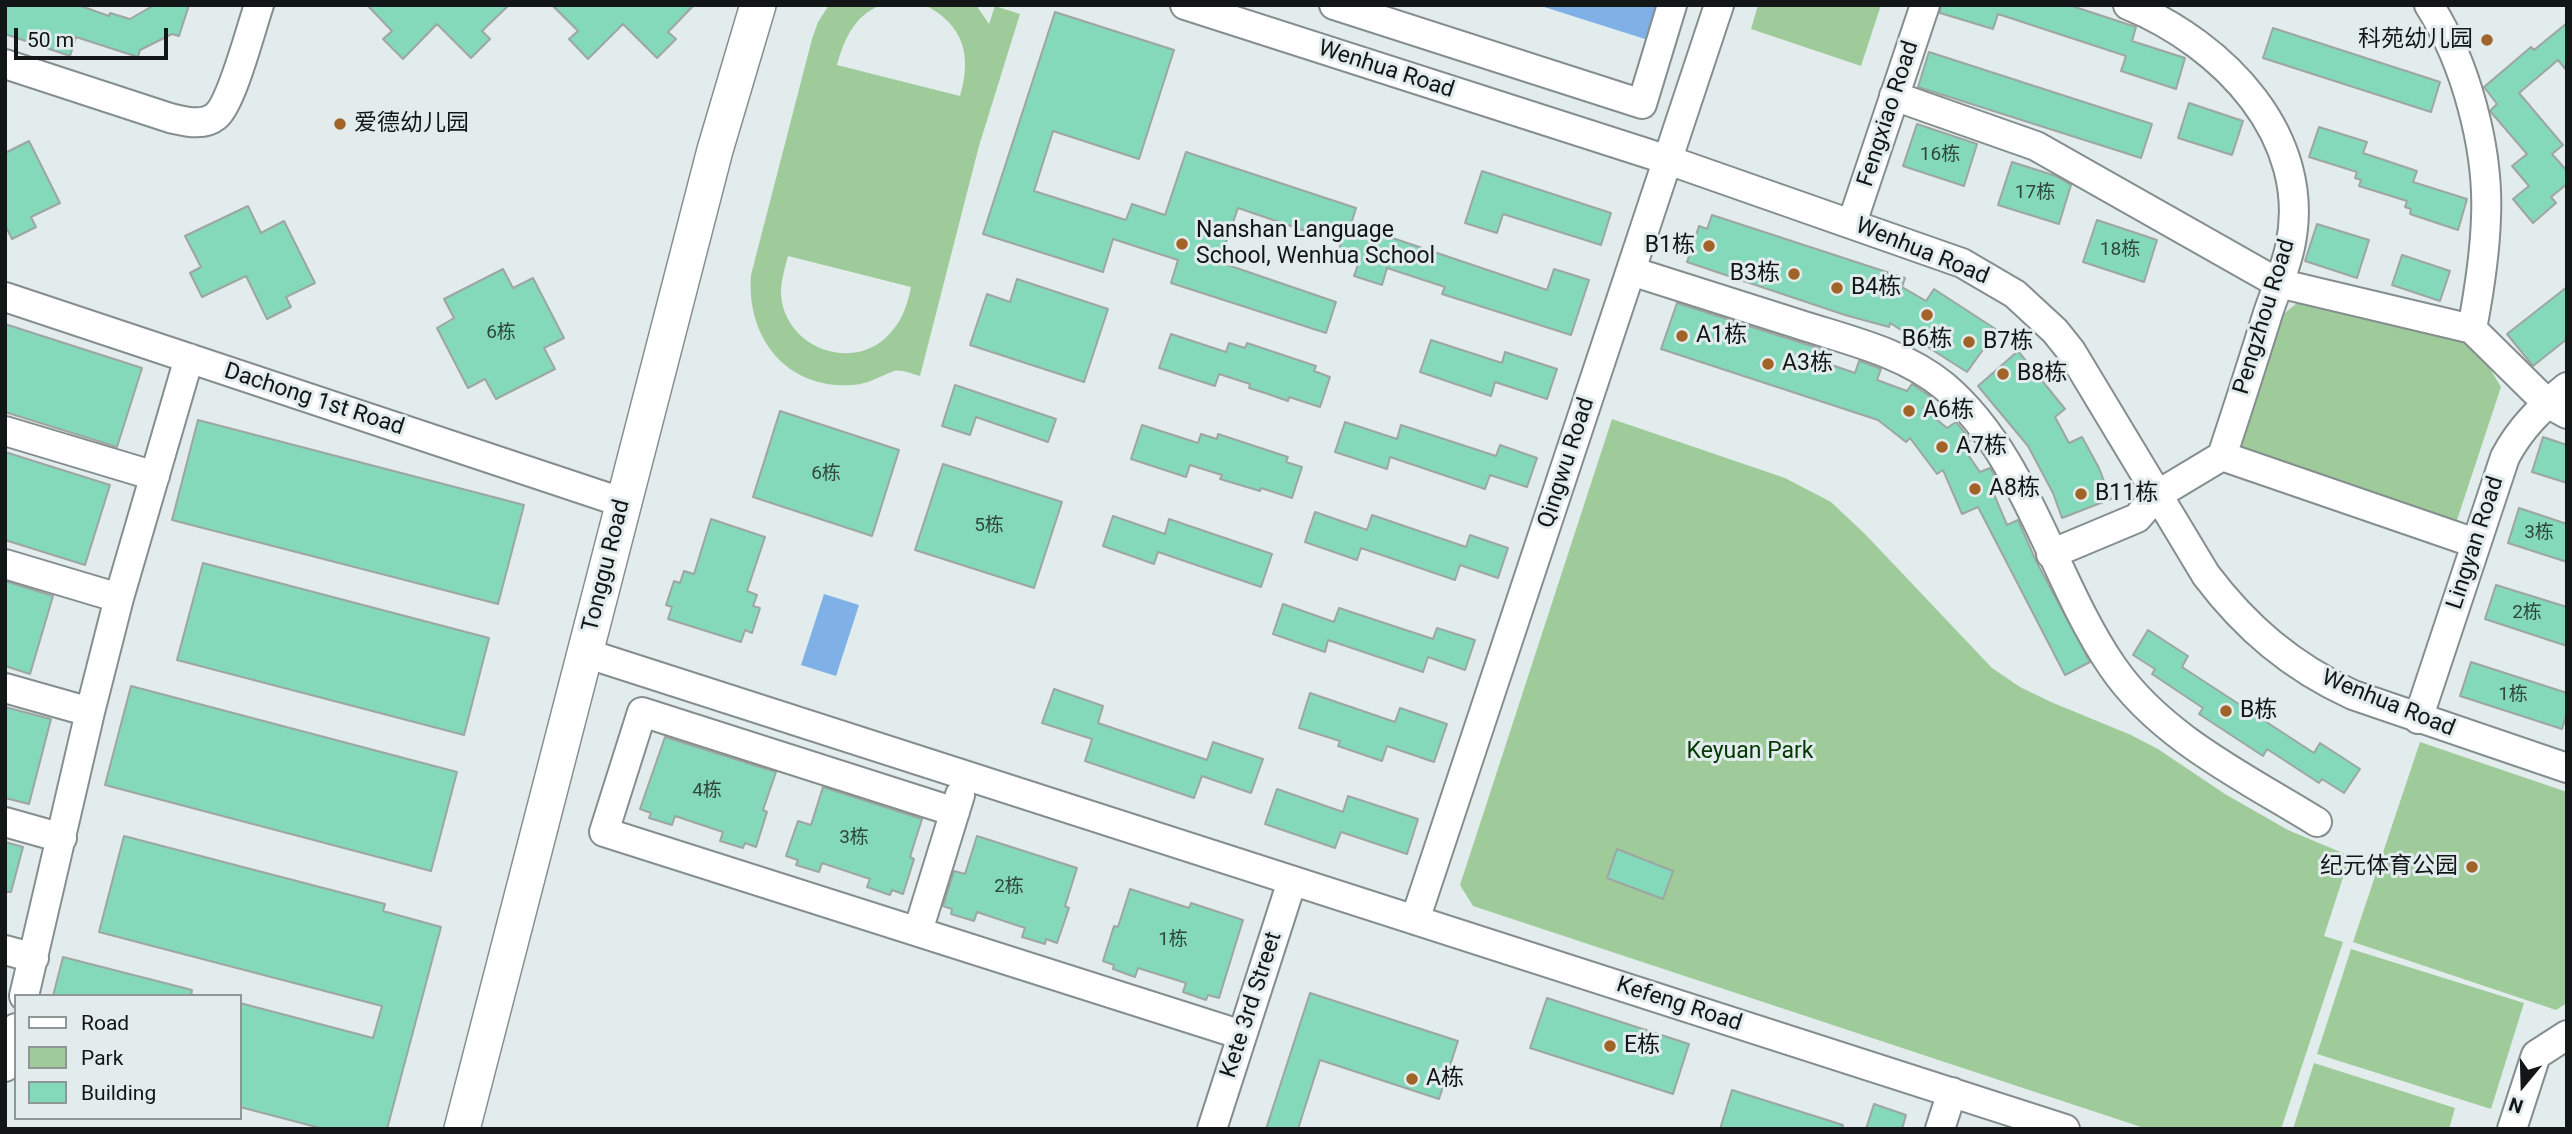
<!DOCTYPE html>
<html>
<head>
<meta charset="utf-8">
<style>
	body { margin:0 }
	#map { position:relative; width:2572px; height:1134px; overflow:hidden; background:#e2ecec; font-family:Roboto,sans-serif }
	canvas { display:block }
	.frame { position:absolute; inset:0; border:7px solid #131616; pointer-events:none }
	.legend { position:absolute; left:14px; top:994px; width:228px; height:126px; box-sizing:border-box; background:#e2ecec; border:2px solid #8f9696; margin:0; padding:9px 12px; list-style:none; font-size:21px; color:#131616 }
	.legend li { display:flex; align-items:center; gap:14px; height:35px }
	.legend b { width:35px; border:2px solid #8f9696 }
	.north { position:absolute; left:2488px; top:1050px; width:70px; height:70px; -webkit-text-stroke:5px #e2ecec; paint-order:stroke; rotate:199deg; font-size:19px; font-weight:700; line-height:28px; text-align:center; color:#131616 }
	.north::after { content:''; display:block; margin:auto; width:24px; height:32px; background:#131616; clip-path:polygon(50% 0,100% 100%,50% 72%,0 100%) }
	.scale { position:absolute; left:14px; top:28px; width:154px; height:32px; box-sizing:border-box; border:4px solid #131616; border-top:0; padding-left:9px; font-size:21px; line-height:24px; white-space:nowrap; color:#131616; -webkit-text-stroke:5px #e2ecec; paint-order:stroke }
</style>
</head>
<body>
<div id="map">
<canvas width="2572" height="1134"></canvas>
<div class="frame"></div>
<ul class="legend">
<li><b style="height:9px;background:#fff"></b>Road</li>
<li><b style="height:19px;background:#9fcb9b"></b>Park</li>
<li><b style="height:19px;background:#84d9bb"></b>Building</li>
</ul>
<div class="north">N</div>
<div class="scale">50 m</div>
</div>
<script>
const ctx = document.querySelector('canvas').getContext('2d');
ctx.lineJoin = 'round';
function fill(path, color) { ctx.fillStyle = color; ctx.fill(path, 'evenodd'); }
function trace(path, color, width, dash) { ctx.strokeStyle = color; ctx.lineWidth = width; ctx.lineCap = dash ? 'butt' : 'round'; ctx.setLineDash(dash || []); ctx.stroke(path); }
function label(font, color, halo, rows, align = 'center') {
  ctx.font = font + ' Roboto,"Noto Sans SC",sans-serif'; ctx.lineWidth = 6; ctx.setLineDash([]); ctx.textBaseline = 'middle'; ctx.strokeStyle = halo; ctx.fillStyle = color; for (const [text, x, y, turn = 0] of rows) {
    ctx.save(); ctx.translate(x, y); ctx.rotate((+turn || 0) * Math.PI / 180); ctx.textAlign = isNaN(turn) ? turn : align; if (halo) ctx.strokeText(text, 0, 0); ctx.fillText(text, 0, 0); ctx.restore();
  }
}
const green = new Path2D(`
	M829,5H881C855,15 844,39 837,65L960,96C972,56 964,25 925,5H976L989,24L995,6L1020,14L979,146L920,376C913,374 900,369 894,371C880,376 869,384 853,385C787,390 746,338 751,275L812,39L818,22ZM788,256L911,287C908,302 903,319 892,331C857,375 783,349 781,293C781,280 785,268 788,256Z
	M1758,5H1881L1861,66L1751,29Z
	M2302,299L2441,335L2467,344L2483,357L2501,387L2457,520L2449,523L2246,454L2238,442L2281,316Z
	M1612,419L1785,478L1831,502L1865,534L1992,668L2020,687L2051,702L2131,735L2158,749L2225,794L2288,830L2350,856L2324,936L2343,942L2281,1129H2147L1473,906L1460,885Z
	M2420,742L2567,792V1003L2556,1010L2353,942Z
	M2351,949L2524,1003L2491,1109L2317,1054Z
	M2314,1063L2455,1108L2449,1129H2293Z`);
const water = new Path2D(`
	M1538,5H1659L1648,40Z
	M824,594L859,605L836,676L801,665Z`);
const building = new Path2D(`
	M5,5H78L109,16L110,13L130,19L154,5H189L179,36L172,34L140,50L138,57L76,37L70,56L5,34Z
	M367,5H509L482,31L490,39L471,58L437,24L403,59L383,39L392,31Z
	M552,5H694L668,32L676,39L657,58L623,24L588,59L569,39L578,31Z
	M1941,5H2069L2133,26L2136,27L2132,41L2185,58L2176,89L2121,71L2126,56L1998,14L1993,29L1940,13Z
	M1055,12L1174,50L1139,159L1053,131L1034,191L1126,220L1132,204L1165,215L1186,152L1356,208L1351,224L1547,290L1554,269L1589,280L1571,335L1442,294L1445,287L1387,268L1382,285L1354,276L1360,259L1338,252L1341,243L1238,208L1219,262L1336,302L1326,333L1171,283L1178,260L1113,239L1103,272L983,234Z
	M2567,23V71L2558,60L2519,93L2563,145L2552,154L2567,171V184L2551,197L2556,203L2533,223L2513,199L2529,186L2512,166L2527,154L2490,111L2497,104L2484,87L2531,47L2534,50Z
	M2273,28L2440,82L2431,112L2263,58Z
	M1929,52L2152,124L2141,158L1918,87Z
	M2189,103L2243,121L2232,155L2178,138Z
	M1917,124L1977,144L1964,186L1903,166Z
	M2319,127L2367,142L2363,153L2417,171L2413,182L2467,199L2458,230L2410,214L2411,209L2405,207L2407,201L2359,186L2361,180L2355,178L2357,172L2309,157Z
	M29,141L60,203L31,217L36,227L12,239L5,225V153Z
	M2012,162L2056,176L2071,185L2059,224L1998,205Z
	M1482,171L1611,213L1601,245L1503,214L1497,233L1465,223Z
	M248,206L261,233L284,221L315,283L286,297L291,307L267,319L246,276L202,297L190,273L201,267L185,236Z
	M1712,215L1905,278L1902,287L1926,301L1934,289L1997,330L1967,372L1890,323L1889,327L1845,315L1687,262L1699,226L1707,229Z
	M2097,220L2157,240L2144,282L2083,262Z
	M2317,224L2369,240L2357,278L2305,261Z
	M2402,255L2450,271L2440,301L2392,285Z
	M503,269L513,288L533,278L564,338L544,348L555,369L496,399L485,379L468,388L437,328L454,318L444,299Z
	M1017,279L1108,309L1084,382L970,345L987,294L1010,302Z
	M2567,287V339L2533,366L2507,334Z
	M1677,303L1824,350L1820,361L1855,373L1859,361L1868,364L1881,369L1877,380L1907,391L1912,384L1931,397L1923,408L1947,428L1956,422L1971,440L1962,446L1980,472L1990,468L2002,488L1993,492L2007,525L2018,520L2036,561L2090,662L2065,675L1978,507L1962,514L1943,470L1937,474L1910,438L1906,442L1878,420L1661,349Z
	M5,324L142,368L117,447L5,412Z
	M1171,334L1226,352L1229,343L1245,348L1247,343L1316,366L1314,371L1330,377L1320,407L1289,397L1288,401L1265,393L1249,388L1250,384L1219,374L1215,386L1159,368Z
	M1431,340L1502,363L1505,352L1557,369L1547,399L1495,382L1491,396L1420,372Z
	M2018,351L2065,409L2055,417L2069,443L2082,437L2099,468L2111,499L2062,518L2053,493L2028,446L1978,386Z
	M955,385L1056,419L1048,442L976,417L970,435L942,426Z
	M780,411L899,450L872,536L753,497Z
	M198,420L524,505L498,604L172,520Z
	M1345,422L1397,439L1401,425L1496,456L1500,445L1537,458L1527,487L1490,475L1485,489L1390,457L1387,469L1335,452Z
	M1142,425L1198,443L1201,434L1217,439L1218,434L1288,457L1286,462L1302,467L1292,498L1261,488L1260,491L1220,479L1222,475L1190,465L1186,477L1131,459Z
	M2543,437L2567,445V483L2532,472Z
	M5,452L110,485L85,565L5,540Z
	M943,464L1062,502L1034,588L915,550Z
	M2519,508L2567,524V562L2508,543Z
	M1315,512L1367,530L1372,515L1466,547L1470,535L1508,548L1498,578L1460,565L1455,580L1361,548L1357,560L1305,542Z
	M1113,516L1165,534L1169,519L1272,554L1261,587L1158,552L1154,564L1103,546Z
	M711,519L765,537L747,591L757,595L753,606L760,608L752,633L745,630L741,642L668,619L672,607L666,605L674,581L680,583L684,571L694,574Z
	M203,563L489,638L464,735L177,660Z
	M5,581L53,596L30,674L5,666Z
	M2496,585L2567,607V646L2485,619Z
	M1283,604L1334,622L1339,608L1433,639L1437,628L1475,640L1465,670L1428,657L1423,672L1328,640L1325,652L1273,634Z
	M2148,630L2188,656L2182,667L2314,753L2320,743L2360,769L2344,793L2322,779L2319,783L2267,749L2263,756L2199,714L2203,708L2152,674L2155,669L2133,655Z
	M2471,662L2567,693V713L2562,729L2460,696Z
	M131,686L457,772L431,871L105,785Z
	M1054,689L1103,706L1098,723L1207,760L1213,742L1263,759L1251,793L1202,776L1194,798L1085,761L1092,739L1042,723Z
	M1310,693L1395,722L1400,708L1447,724L1434,762L1387,746L1382,761L1338,746L1340,741L1299,728Z
	M5,707L51,719L29,804L5,798Z
	M665,737L776,772L763,810L767,812L756,847L745,843L743,848L720,841L723,832L675,816L672,825L649,818L651,813L640,809Z
	M823,787L922,819L910,857L914,859L903,894L892,890L890,895L867,887L870,879L822,863L819,872L796,865L798,860L786,856L798,821L811,825Z
	M1277,789L1343,812L1348,796L1418,819L1407,854L1341,832L1335,848L1265,824Z
	M124,836L385,904L383,911L441,927L387,1129H324L240,1107V1003L373,1038L382,1006L99,932Z
	M977,836L1077,868L1065,906L1069,908L1057,943L1046,939L1045,944L1022,937L1025,928L977,912L974,921L951,914L952,909L943,906L954,871L965,874Z
	M5,842L23,847L11,892H5Z
	M1617,849L1673,871L1663,899L1607,878Z
	M1130,889L1189,908L1191,903L1243,920L1219,998L1208,995L1206,1000L1183,992L1186,983L1138,968L1135,977L1113,969L1114,965L1103,961L1114,926L1118,927Z
	M63,957L192,990L191,996H53Z
	M1310,993L1458,1041L1439,1099L1320,1060L1298,1129H1266Z
	M1547,998L1689,1044L1673,1094L1530,1048Z
	M1732,1090L1843,1125L1842,1129H1720Z
	M1874,1104L1906,1115L1902,1129H1866Z`);
const minor = new Path2D(`
	M1185,5L1668,160L1962,263L2015,294L2055,331L2071,351L2206,575C2246,628 2292,667 2353,695L2567,768
	M1334,5L1642,104L1672,5
	M2429,5C2466,63 2489,149 2486,217C2485,255 2479,292 2472,329
	M5,64L170,118C184,121 203,127 216,116C232,103 251,28 259,5
	M1894,96L2036,146L2278,283L2472,329L2547,403L2567,414
	M1852,223L1925,5
	M1631,271C1687,289 1743,306 1798,324C1847,340 1903,352 1944,386C2026,455 2052,578 2112,666C2160,737 2246,778 2317,822
	M5,297L624,503
	M5,431L155,476
	M2222,456L2475,543
	M2051,554L2137,518L2157,495L2222,456C2238,408 2253,361 2268,313C2275,292 2285,270 2290,247C2314,137 2223,44 2128,5
	M5,564L119,598
	M585,653L2065,1129
	M5,688L90,712
	M2418,719L2505,457C2521,427 2541,408 2567,387
	M955,812L642,712L604,832L1242,1035
	M5,822L62,838
	M1415,920L1719,5
	M918,931L960,795
	M5,950L34,958
	M24,996L90,712L119,598L189,358
	M5,1067L16,1028
	M1212,1129L1292,881
	M1940,1129L1952,1092
	M2512,1129L2536,1055L2567,1035`);
const major = new Path2D(`
	M462,1129L715,150L758,5`);
const markers = [
	[2487,40,7,"#a16328"],
	[340,124,7,"#a16328"],
	[1182,244,7,"#a16328"],
	[1709,246,7,"#a16328"],
	[1794,274,7,"#a16328"],
	[1837,288,7,"#a16328"],
	[1927,315,7,"#a16328"],
	[1682,336,7,"#a16328"],
	[1969,342,7,"#a16328"],
	[1768,364,7,"#a16328"],
	[2003,374,7,"#a16328"],
	[1909,411,7,"#a16328"],
	[1942,447,7,"#a16328"],
	[1975,489,7,"#a16328"],
	[2081,494,7,"#a16328"],
	[2226,711,7,"#a16328"],
	[2472,867,7,"#a16328"],
	[1610,1046,7,"#a16328"],
	[1412,1079,7,"#a16328"]
];
const numberNames = [
	["16栋",1940,155],
	["17栋",2035,193],
	["18栋",2120,250],
	["6栋",501,333],
	["6栋",826,474],
	["5栋",989,526],
	["3栋",2539,533],
	["2栋",2527,613],
	["1栋",2513,695],
	["4栋",707,791],
	["3栋",854,838],
	["2栋",1009,887],
	["1栋",1173,940]
];
const poiNames = [
	["科苑幼儿园",2473,40,"right"],
	["爱德幼儿园",354,124],
	["Nanshan Language",1196,231],
	["School, Wenhua School",1196,257],
	["B1栋",1695,246,"right"],
	["B3栋",1780,274,"right"],
	["B4栋",1851,288],
	["A1栋",1696,336],
	["B6栋",1927,340,"center"],
	["B7栋",1983,342],
	["A3栋",1782,364],
	["B8栋",2017,374],
	["A6栋",1923,411],
	["A7栋",1956,447],
	["A8栋",1989,489],
	["B11栋",2095,494],
	["B栋",2240,711],
	["纪元体育公园",2458,867,"right"],
	["E栋",1624,1046],
	["A栋",1426,1079]
];
const streetNames = [
	["Wenhua Road",1386,70,18],
	["Fengxiao Road",1889,114,-72],
	["Wenhua Road",1922,252,22],
	["Pengzhou Road",2265,317,-73],
	["Dachong 1st Road",314,400,18],
	["Qingwu Road",1567,463,-72],
	["Lingyan Road",2476,543,-72],
	["Tonggu Road",607,566,-76],
	["Wenhua Road",2388,704,22],
	["Kete 3rd Street",1252,1005,-72],
	["Kefeng Road",1679,1005,18]
];
const parkNames = [
	["Keyuan Park",1750,752]
];
fill(green, '#9fcb9b');
fill(water, '#7fb0e6');
fill(building, '#84d9bb');
trace(building, '#9da6a2', 2);
trace(minor, '#858e8e', 32);
trace(major, '#858e8e', 38);
trace(minor, '#fff', 28);
trace(major, '#fff', 35);
for (const [x, y, r, color] of markers) { const dot = new Path2D(); dot.arc(x, y, r, 0, 2 * Math.PI); ctx.fillStyle = color; ctx.fill(dot); trace(dot, '#e2ecec', 2.5); }
label('19px', '#2f473f', null, numberNames);
label('23px', '#131616', '#e2ecec', poiNames, 'left');
label('23px', '#131616', '#e2ecec', streetNames);
label('23px', '#023801', '#e2ecec', parkNames);
</script>
</body>
</html>
